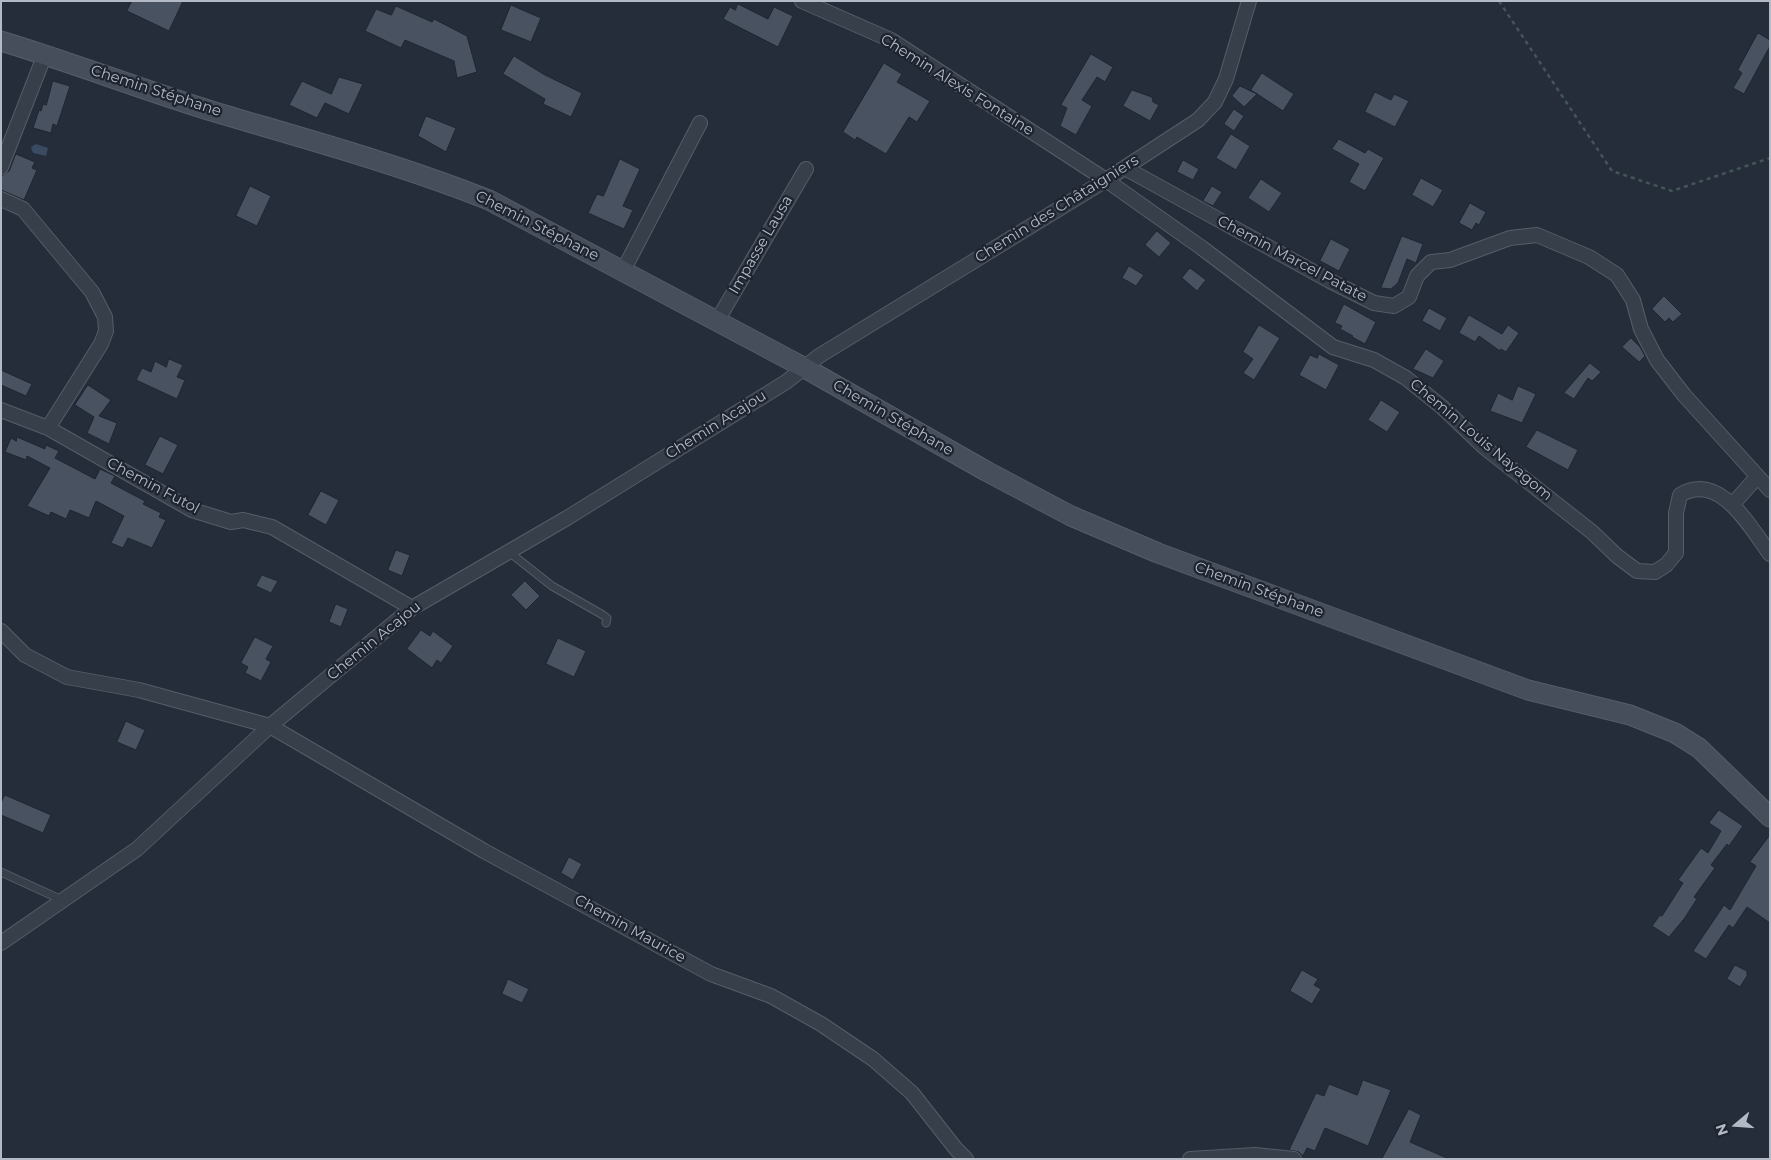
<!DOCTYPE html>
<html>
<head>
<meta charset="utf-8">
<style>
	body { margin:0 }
	#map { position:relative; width:1771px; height:1160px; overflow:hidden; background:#242d39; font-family:Montserrat,sans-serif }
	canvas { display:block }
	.frame { position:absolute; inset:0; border:2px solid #b3bac5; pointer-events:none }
	.north { position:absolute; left:1711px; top:1100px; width:50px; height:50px; -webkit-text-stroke:4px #1d242f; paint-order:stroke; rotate:252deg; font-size:14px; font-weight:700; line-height:20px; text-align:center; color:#b3bac5 }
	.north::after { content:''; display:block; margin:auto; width:18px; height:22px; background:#b3bac5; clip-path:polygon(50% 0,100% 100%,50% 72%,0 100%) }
</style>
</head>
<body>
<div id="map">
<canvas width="1771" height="1160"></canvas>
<div class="frame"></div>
<div class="north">N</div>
</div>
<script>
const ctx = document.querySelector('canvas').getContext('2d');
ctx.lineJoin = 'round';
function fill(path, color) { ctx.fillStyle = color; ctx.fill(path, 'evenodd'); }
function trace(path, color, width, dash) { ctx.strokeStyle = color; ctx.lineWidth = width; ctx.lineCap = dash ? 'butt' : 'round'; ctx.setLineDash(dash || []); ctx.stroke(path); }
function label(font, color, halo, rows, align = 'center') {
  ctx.font = font + ' Montserrat,sans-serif'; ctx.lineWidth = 4.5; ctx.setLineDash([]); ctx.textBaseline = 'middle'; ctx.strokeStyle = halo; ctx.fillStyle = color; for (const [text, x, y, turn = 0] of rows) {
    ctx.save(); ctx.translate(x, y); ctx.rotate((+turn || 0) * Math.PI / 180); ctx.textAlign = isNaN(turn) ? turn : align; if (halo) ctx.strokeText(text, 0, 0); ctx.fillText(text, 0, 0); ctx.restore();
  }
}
const water = new Path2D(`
	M36,144L48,148L46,156L33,153L31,147Z`);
const building = new Path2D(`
	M132,1H183L169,31L127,11Z
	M738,4L768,19L774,7L793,16L778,47L723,19L730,7L735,10Z
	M511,5L541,18L531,42L501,30Z
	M396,6L432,22L434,19L467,36L477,72L457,78L454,61L405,40L401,48L365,31L376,9L391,15Z
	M1758,33L1770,40V46L1744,94L1733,88L1742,73L1738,70Z
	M1091,54L1113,67L1105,82L1097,77L1082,100L1092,106L1076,135L1060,126L1067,108L1061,105Z
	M514,56L545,75L582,93L571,117L543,104L545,99L503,74Z
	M884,63L902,74L897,82L930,101L917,122L909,117L886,154L857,137L855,140L843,132Z
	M1262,73L1294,94L1283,111L1251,90Z
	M339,77L363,84L349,114L325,103L317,118L289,105L302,81L331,94Z
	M53,81L70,86L57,126L53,124L51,133L33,128L39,110L41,111L43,104L46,105Z
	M1240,86L1257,94L1244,107L1232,96Z
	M1132,90L1152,97L1153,102L1159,105L1150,121L1123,106Z
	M1375,92L1391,100L1394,94L1409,101L1395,127L1365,112Z
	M1234,109L1244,116L1234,131L1224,124Z
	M426,116L456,128L446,152L418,136Z
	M1231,134L1250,146L1236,170L1216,158Z
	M1339,139L1365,153L1368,149L1384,158L1365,191L1349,182L1359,164L1332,149Z
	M16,154L35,162L32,168L37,170L24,200L1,190V176L9,171Z
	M620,159L640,169L623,206L633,210L624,229L588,213L597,194L603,196Z
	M1183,160L1199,169L1193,180L1177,172Z
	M1421,178L1443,190L1433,207L1412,195Z
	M1261,179L1282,193L1269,212L1248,198Z
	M250,186L271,196L257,226L236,216Z
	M1212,186L1222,192L1213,206L1203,201Z
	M1470,203L1486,212L1479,225L1476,223L1472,230L1459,223Z
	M1157,231L1171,243L1159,257L1145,245Z
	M1402,236L1423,244L1416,263L1407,259L1398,283L1391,289L1381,288Z
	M1331,239L1350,249L1339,271L1320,261Z
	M1129,266L1144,275L1136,286L1122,278Z
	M1190,268L1206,280L1197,291L1182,278Z
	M1664,296L1682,314L1673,322L1669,318L1665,322L1652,309Z
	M1344,304L1376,322L1365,344L1352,337L1353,336L1340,329L1342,326L1335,323Z
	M1429,308L1447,318L1440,331L1422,321Z
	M1469,315L1502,334L1508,325L1519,333L1506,352L1501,349L1500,351L1479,336L1475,342L1459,333Z
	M1259,325L1280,338L1254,380L1243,373L1253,359L1243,352Z
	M1631,338L1640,347L1645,356L1639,362L1622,347Z
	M1426,349L1444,361L1433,378L1413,369Z
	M1319,354L1339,365L1326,390L1299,375L1310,355L1317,358Z
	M169,359L183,365L177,377L185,380L177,399L136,380L142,368L151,372L155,361L166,367Z
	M1590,363L1601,372L1592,381L1588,378L1574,399L1564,393Z
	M1,370L32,384L26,396L1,385Z
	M88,385L111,400L99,416L117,423L109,444L87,433L94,417L75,405Z
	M1518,386L1536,394L1522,423L1490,411L1498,393L1512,400Z
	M1381,400L1400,412L1387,432L1368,420Z
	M1537,430L1578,450L1568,470L1526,447Z
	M160,436L178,445L163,474L145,465Z
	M17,437L45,449L46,445L59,451L55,458L95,479L100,469L115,476L111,483L145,501L143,504L161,513L159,517L166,520L152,548L128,538L123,548L111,543L124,516L96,501L89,518L70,510L66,519L51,512L49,516L27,506L50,468L27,456L26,460L5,452L11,438L16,441Z
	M321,491L339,500L326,525L308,515Z
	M396,550L410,555L402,576L388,570Z
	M262,575L278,581L271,593L256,586Z
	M525,581L540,596L526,610L511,595Z
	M336,604L348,609L341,627L329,622Z
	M421,630L430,636L433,631L453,646L441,663L437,660L432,668L407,649Z
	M255,637L273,646L266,659L271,662L261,681L245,673L248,667L241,663Z
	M558,638L586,651L574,677L546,664Z
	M126,721L145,730L136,750L117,742Z
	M5,795L51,815L43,833L1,815V803Z
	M1719,810L1743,826L1729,846L1727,844L1711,865L1715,868L1694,897L1697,899L1684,919L1669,937L1652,926L1660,915L1662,916L1683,883L1678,880L1701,848L1708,853L1721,831L1709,823Z
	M1770,835V923L1747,907L1733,928L1729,925L1706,959L1693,951L1724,905L1730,910L1756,866L1750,862Z
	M569,857L582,864L573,880L561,873Z
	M1735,965L1747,971V976L1740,987L1727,979Z
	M1302,970L1318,979L1314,985L1321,989L1312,1004L1290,991Z
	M508,979L529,989L522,1003L502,994Z
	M1363,1080L1391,1090L1368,1146L1325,1128L1315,1151L1307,1148L1303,1156L1299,1152L1289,1150L1316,1093L1324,1096L1329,1084L1357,1095Z
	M1409,1109L1421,1115L1410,1142L1449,1159H1382Z`);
const path = new Path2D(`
	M1499,1L1612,171L1672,191L1770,158`);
const service = new Path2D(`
	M509,552L552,586L603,615L607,618L606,623
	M1,872L62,900`);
const minor = new Path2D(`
	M802,1L891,40L1106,180L1202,248L1333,347L1374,360L1406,378L1442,407L1484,447L1592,532L1617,556L1637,571L1655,572L1666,565L1676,553V513L1680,495C1720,471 1750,527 1770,554
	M1,167L45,54
	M1125,168L1330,281L1374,303L1394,306L1409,297L1417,276L1431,262L1450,260L1510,238L1537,235L1589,257L1617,275L1633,300L1641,329L1657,360L1684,395L1770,490
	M1,199L23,209L92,292L105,317L106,331L101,344L48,428
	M623,271L700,123
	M717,321L806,169
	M1,410L48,428L192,510L231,522L243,520L272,527L412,608
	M1732,505L1757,477
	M1,631L25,655L67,677L139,690L270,726L484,851L711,974L771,996L821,1024L873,1059L912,1093L956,1149L966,1159
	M1,943L137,849L270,726L412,608L567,518L786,382L819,356L1106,180L1198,120L1215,102L1226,79L1249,1
	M1190,1159L1255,1155L1294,1159`);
const secondary = new Path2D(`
	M1,41C74,63 145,91 218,113C309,140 401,165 489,200L805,368L986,471L1071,516L1158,553L1528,690L1630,715L1675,733L1699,748L1770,817`);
const streetNames = [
	["Chemin Alexis Fontaine",957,85,32],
	["Chemin Stéphane",156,91,18],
	["Chemin des Châtaigniers",1057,209,-32],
	["Chemin Stéphane",537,226,27],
	["Impasse Lausa",761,245,-60],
	["Chemin Marcel Patate",1292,259,28],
	["Chemin Stéphane",893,418,30],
	["Chemin Acajou",716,425,-32],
	["Chemin Louis Nayagom",1481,440,40],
	["Chemin Futol",153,486,28],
	["Chemin Stéphane",1259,590,20],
	["Chemin Acajou",374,641,-39],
	["Chemin Maurice",630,929,29]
];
fill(water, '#3a4a61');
fill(building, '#485260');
trace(building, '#1f2631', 1);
trace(service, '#565d68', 9);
trace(minor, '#565d68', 16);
trace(secondary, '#565d68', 21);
trace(path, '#445558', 2.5, [4, 4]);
trace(service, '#373f4a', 7);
trace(minor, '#373f4a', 14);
trace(secondary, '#464e5c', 19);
label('15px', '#b3bac5', '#1d242f', streetNames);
</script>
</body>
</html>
